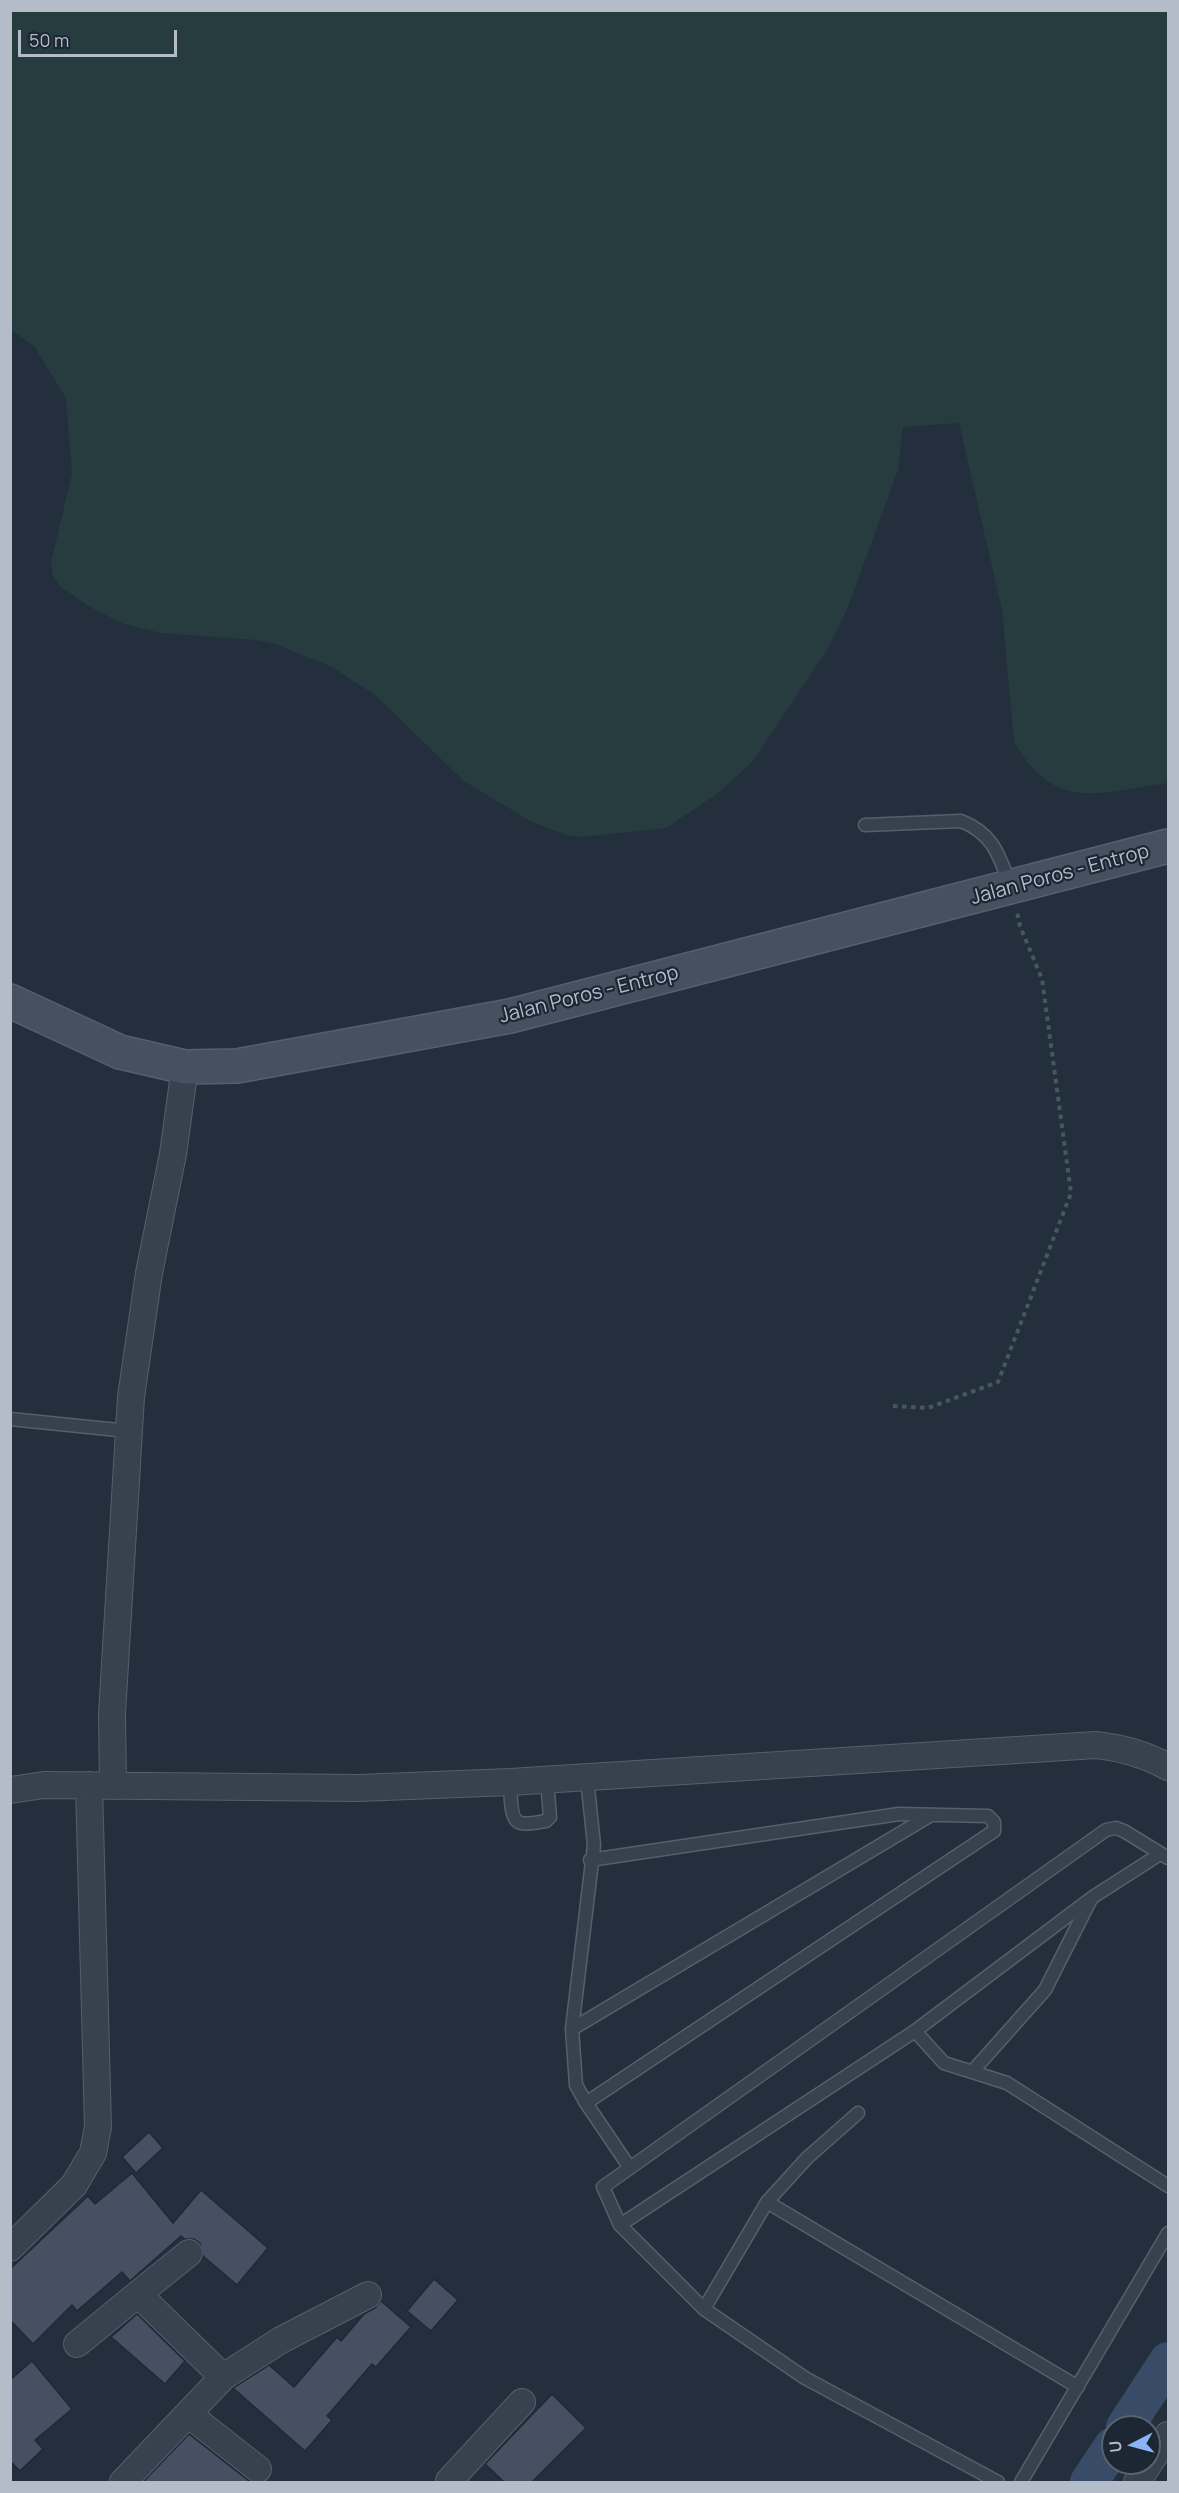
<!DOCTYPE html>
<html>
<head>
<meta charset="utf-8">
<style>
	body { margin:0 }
	#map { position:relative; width:1179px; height:2493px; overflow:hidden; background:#242f3e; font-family:Manrope,sans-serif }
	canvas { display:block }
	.frame { position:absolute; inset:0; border:12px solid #b4bcc9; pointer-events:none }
	.north { position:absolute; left:1101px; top:2415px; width:60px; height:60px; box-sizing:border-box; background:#1d2633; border:2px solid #59626f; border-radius:50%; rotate:264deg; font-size:16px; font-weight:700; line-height:24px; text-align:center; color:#b4bcc9 }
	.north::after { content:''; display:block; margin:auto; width:21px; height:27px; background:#8ab4f8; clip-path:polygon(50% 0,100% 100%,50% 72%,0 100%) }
	.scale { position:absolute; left:18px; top:30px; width:159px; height:27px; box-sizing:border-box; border:3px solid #b4bcc9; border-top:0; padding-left:8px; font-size:18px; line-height:21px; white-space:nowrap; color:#b4bcc9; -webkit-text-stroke:4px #1d2633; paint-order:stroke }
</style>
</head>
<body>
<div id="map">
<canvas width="1179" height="2493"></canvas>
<div class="frame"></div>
<div class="north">U</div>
<div class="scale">50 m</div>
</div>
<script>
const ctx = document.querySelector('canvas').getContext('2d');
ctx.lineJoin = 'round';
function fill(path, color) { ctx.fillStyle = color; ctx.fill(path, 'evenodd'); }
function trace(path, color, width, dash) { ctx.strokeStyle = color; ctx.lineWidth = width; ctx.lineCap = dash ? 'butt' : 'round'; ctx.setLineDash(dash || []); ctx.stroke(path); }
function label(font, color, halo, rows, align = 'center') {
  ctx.font = font + ' Manrope,sans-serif'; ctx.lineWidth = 4.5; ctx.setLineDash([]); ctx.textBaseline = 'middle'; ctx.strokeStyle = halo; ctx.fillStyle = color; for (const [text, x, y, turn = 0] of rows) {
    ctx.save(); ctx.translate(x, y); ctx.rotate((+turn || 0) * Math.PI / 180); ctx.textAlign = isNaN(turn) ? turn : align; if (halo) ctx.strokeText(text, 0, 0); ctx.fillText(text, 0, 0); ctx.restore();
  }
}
const green = new Path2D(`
	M11,10L1168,11V783C1099,792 1056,814 1014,742L1002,610L959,423L903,427L898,470L848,607L829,647L752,762L717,794L666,828L583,837L566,835L532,822L464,781L375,695L332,667L275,644L257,640L161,633L124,624L92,608L62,588L53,577L51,562L72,474L66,398L34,346L11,330Z`);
const river = new Path2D(`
	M1125,2427L1168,2361
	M1089,2482L1113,2446`);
const building = new Path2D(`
	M149,2132L163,2148L136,2173L122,2157Z
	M132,2173L173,2223L201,2190L268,2248L237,2285L203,2256L200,2243L194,2239H184L181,2236L130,2281L122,2272L77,2311L72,2305L33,2344L10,2320V2269L88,2196L95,2204Z
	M434,2279L458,2300L431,2331L407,2311Z
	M381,2301L411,2327L376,2367L372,2364L327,2416L332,2420L305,2451L233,2388L269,2365L294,2387L337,2337L341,2341L364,2314L375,2308Z
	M137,2314L185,2361L165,2384L111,2337Z
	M32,2361L72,2409L35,2440L43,2449L20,2471L10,2461V2380Z
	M552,2394L586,2428L532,2482H504L485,2464Z
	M189,2434L249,2481L253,2482H143Z`);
const path = new Path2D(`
	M893,1406L928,1408L998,1382L1071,1193L1042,979L1020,926L1017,912`);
const service = new Path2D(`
	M865,825L961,821C994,834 999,856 1011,887
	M10,1419L128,1431
	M587,1778L594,1845L572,2029L576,2085L586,2103L630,2168
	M510,1782C511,1792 509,1821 521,1823C528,1825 539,1822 546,1821L550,1817L547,1780
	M572,2029L931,1815
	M915,2031L944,2063L1007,2083L1168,2186
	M972,2072L1045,1990L1091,1899
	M586,2103L994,1831V1822L988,1816L899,1814L590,1860
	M767,2202L1078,2387
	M620,2225L915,2031L1093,1897L1160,1854
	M704,2309L767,2202L807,2158L858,2113
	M998,2482L805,2378L704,2309L620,2225L603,2187L1106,1830L1116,1828L1124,1831L1168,1858
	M1021,2482L1168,2233`);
const minor = new Path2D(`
	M113,1786L112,1714L131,1397L149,1273L173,1154L185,1067
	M10,1790L44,1785L359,1788L510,1782L1096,1745C1123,1748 1145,1754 1168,1767
	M10,2248L74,2185L93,2153L98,2127L89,1785
	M138,2294L189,2253
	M77,2344L138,2294L223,2377
	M188,2414L258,2469
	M449,2481L522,2402
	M123,2482L223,2377L281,2340L368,2295
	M1137,2482L1168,2435`);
const secondary = new Path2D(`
	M10,1001L120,1052L185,1067L237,1066L510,1016L1168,846`);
const streetNames = [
	["Jalan Poros - Entrop",1060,875,-15],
	["Jalan Poros - Entrop",589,995,-14]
];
fill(green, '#263c3f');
trace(river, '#394c67', 38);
fill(building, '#455162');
trace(building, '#1f2835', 1.5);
trace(service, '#565f6c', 15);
trace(minor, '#565f6c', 28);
trace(secondary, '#565f6c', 36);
trace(path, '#44595c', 4, [4.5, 4.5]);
trace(service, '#38414e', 12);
trace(minor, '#38414e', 26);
trace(secondary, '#465061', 33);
label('20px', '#b4bcc9', '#1d2633', streetNames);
</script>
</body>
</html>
